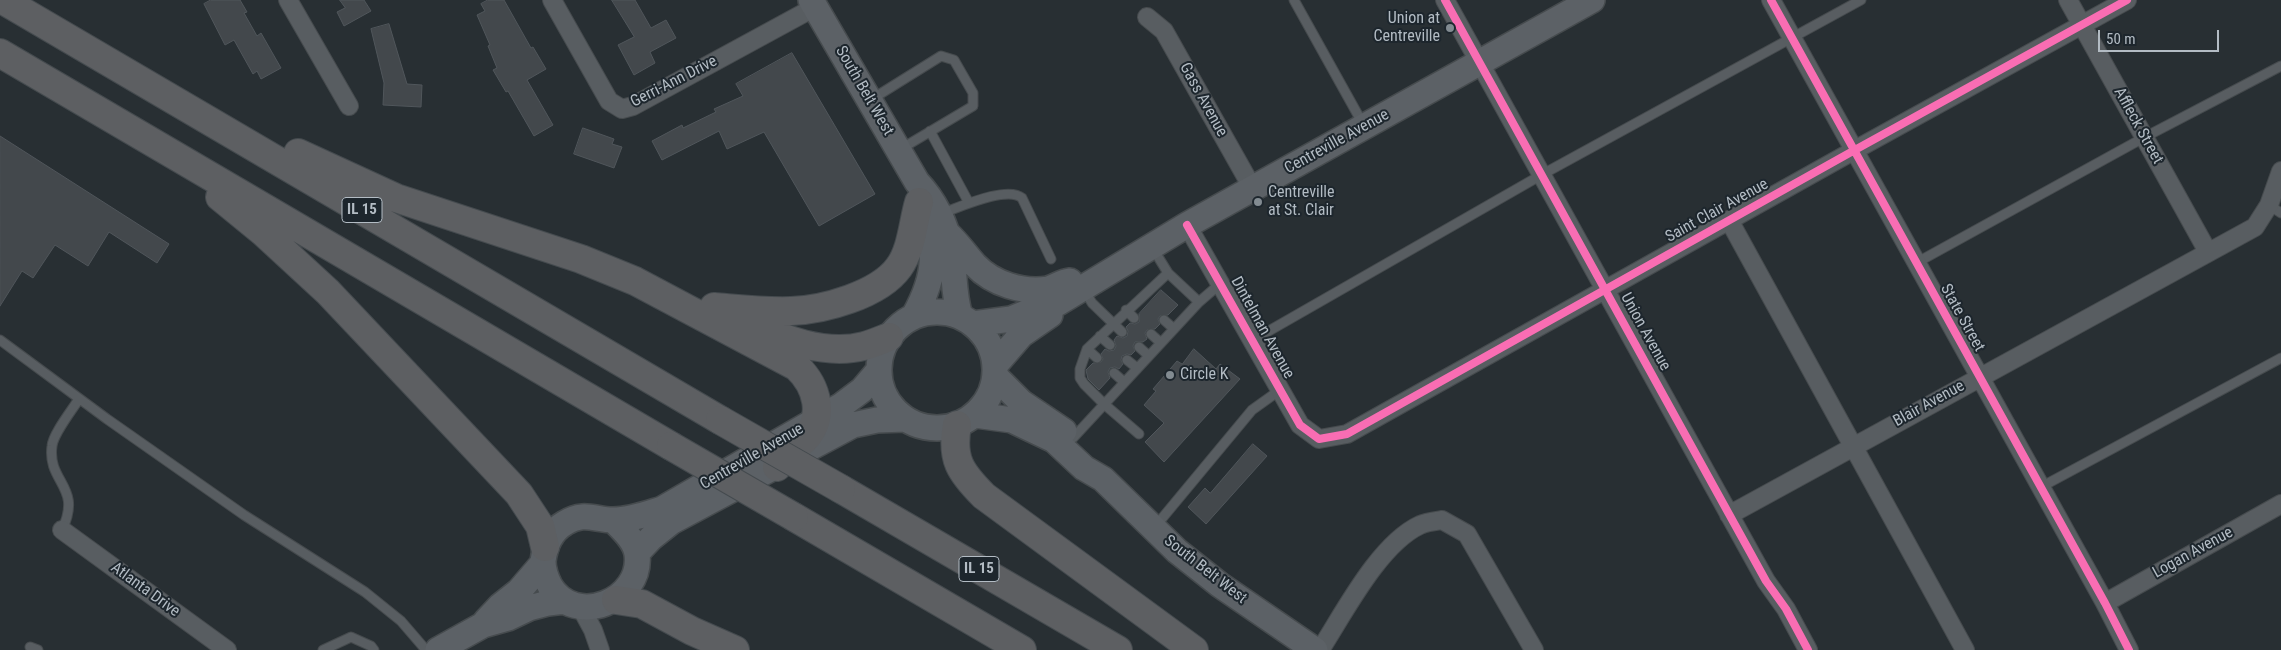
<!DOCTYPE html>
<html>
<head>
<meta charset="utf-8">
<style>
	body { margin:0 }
	#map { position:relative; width:2281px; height:650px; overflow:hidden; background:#282f33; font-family:"Roboto Condensed",sans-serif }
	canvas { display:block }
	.scale { position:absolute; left:2098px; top:30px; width:121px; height:22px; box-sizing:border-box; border:2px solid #b3bcc4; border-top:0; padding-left:6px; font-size:15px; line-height:18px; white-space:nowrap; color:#b3bcc4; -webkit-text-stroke:4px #1d262d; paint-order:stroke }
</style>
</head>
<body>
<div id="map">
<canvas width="2281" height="650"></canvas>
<div class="scale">50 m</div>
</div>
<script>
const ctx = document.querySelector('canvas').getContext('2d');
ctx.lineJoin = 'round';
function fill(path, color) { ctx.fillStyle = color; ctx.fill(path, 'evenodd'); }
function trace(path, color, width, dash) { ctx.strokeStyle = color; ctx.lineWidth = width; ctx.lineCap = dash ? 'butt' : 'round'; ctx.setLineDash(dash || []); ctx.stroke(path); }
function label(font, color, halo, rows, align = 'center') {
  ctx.font = font + ' "Roboto Condensed",sans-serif'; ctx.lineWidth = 4; ctx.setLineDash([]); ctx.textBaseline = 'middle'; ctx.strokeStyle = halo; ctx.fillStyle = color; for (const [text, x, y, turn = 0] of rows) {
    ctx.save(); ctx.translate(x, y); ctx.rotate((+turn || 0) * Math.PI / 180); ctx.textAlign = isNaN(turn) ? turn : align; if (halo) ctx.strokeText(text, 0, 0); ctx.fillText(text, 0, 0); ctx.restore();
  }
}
const building = new Path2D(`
	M211,0H240L247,12L244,13L257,36L261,33L281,68L261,79L257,71L253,74L234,40L225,45L204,4Z
	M340,0H364L371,11L344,26L337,12L345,8Z
	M488,0H504L531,48L533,47L546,69L527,80L553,125L534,136L508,91L506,92L493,70L497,68L488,46L490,45L477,15L485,11L481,4Z
	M612,0H635L651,28L666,20L676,38L650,52L655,63L634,75L618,45L634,37Z
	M389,24L407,84L422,85L421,107L383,105L384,83L371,29Z
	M792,53L875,194L819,226L764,132L727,149L719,131L662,160L652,141L682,125L683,128L716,112L714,109L743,96L736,84Z
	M583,128L614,139L612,144L622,147L614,168L574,154Z
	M0,136L169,244L157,263L109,232L88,266L55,245L33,278L22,271L0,306Z
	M1161,290L1178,305L1168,315L1160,316L1158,319L1160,324L1155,329L1147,330L1145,333L1147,339L1143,342H1135L1133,346L1135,351L1131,355L1127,354L1122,356L1121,360L1123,364L1119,369L1115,367L1110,368L1108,372L1110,378L1099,390L1088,379L1086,370L1093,363L1101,362L1103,359L1101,354L1105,349L1109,351L1114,350L1116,346L1114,340L1117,336L1123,338L1127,336L1128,331L1126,327L1130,323L1135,324L1139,322V314Z
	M1194,349L1216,369L1220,364L1240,379L1164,462L1145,442L1164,423L1144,405L1156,391L1153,389L1177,361L1182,364Z
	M1253,444L1267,456L1206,524L1188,507L1205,488L1210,493Z`);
const service = new Path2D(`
	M1294,0L1363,124
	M872,99L941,56L954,60L973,93V106L899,150
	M930,131L969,203
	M2269,205L2281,213
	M940,214C958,208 1007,185 1022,198L1051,259
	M1152,247L1168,273L1199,302
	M1916,263L2145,137L2281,66
	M1083,288L1092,303L1122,332
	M1126,310L1134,318
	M1164,320L1174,329
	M1151,334L1161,343
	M1100,336L1110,345
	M0,340L107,419L244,515L365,592L401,621L426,650
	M1253,340L1543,174L1861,0
	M1139,347L1149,356
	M1087,349L1097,358
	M1127,360L1137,368
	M1114,373L1124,382
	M1139,434L1104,404L1084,384L1080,378V369L1087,349L1168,273
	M1073,438L1199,302L1221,283
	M2041,487L2281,358
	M1154,528L1252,410L1280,390
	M62,530C83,486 47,483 52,446C53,434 72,410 79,399
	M30,647L38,650
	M323,650L351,637L371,646L374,650`);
const minor = new Path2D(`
	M288,0L349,106
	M552,0L609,101L622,109L633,106L815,7
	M1445,0L1766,581L1786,609L1808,650
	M1771,0L2105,603L2129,650
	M2068,0L2208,252
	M1147,17L1164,31L1253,189
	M1729,220L1965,650
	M1187,225L1300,425L1319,439L1347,434L1853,151L2127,0
	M1729,515L2255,227L2269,205L2281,171
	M62,530L227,650
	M2105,603L2281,504
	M580,606L593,630L600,650
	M1320,650C1344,613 1379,544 1420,525C1426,522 1435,521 1442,520L1467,534L1534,650`);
const secondary = new Path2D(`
	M811,0L917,182C935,201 946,224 951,250C955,272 953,294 960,316
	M947,233C958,243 966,255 975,265C993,284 1023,293 1048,289C1055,287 1062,282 1070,281
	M879 370a58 58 0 1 1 116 0a58 58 0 1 1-116 0Z
	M914,316C938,273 937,247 919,201
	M973,324L1011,319L1043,306L1058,303L1187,225L1592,0
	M996,364L1021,335L1050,315
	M995,376L1021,402L1064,431
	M975,415L1012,420L1054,440L1084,468L1103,479L1177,551L1220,585L1315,650
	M613,520C622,529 635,540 637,554C643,601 575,628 550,586C546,578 543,570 543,561C545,545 551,531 565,523C584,511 595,520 613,520C630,520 646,514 662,509L842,405L862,390L879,370
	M637,553L651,538L671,522L853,425L877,420L906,419
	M486,621L500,606L519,591L543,563
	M438,650L483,625L508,618L529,608L548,603L565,601`);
const motorway = new Path2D(`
	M3,0L720,420
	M0,53L671,446
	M298,153L396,198L581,259L635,281L797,367C817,386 826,417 804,440C799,444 793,447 789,452C784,456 781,462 777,467
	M220,197L264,233L328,292L519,494L540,526L545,547
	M714,307C739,309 765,312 791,311C823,310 879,295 899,267C912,249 913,222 919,202
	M747,323C782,339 825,356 864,346C872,344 881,340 889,337
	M957,425C951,459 960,472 984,496L1194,650
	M841,489L1118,650
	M794,517L1022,650
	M616,600L642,604L692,631L735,650`);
const motorwayBridge = new Path2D(`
	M720,420L841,489
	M671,446L794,517`);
const cycleway = new Path2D(`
	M1445,0L1766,581L1786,609L1808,650
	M1771,0L2105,603L2129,650
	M1187,225L1300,425L1319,439L1347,434L1853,151L2127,0`);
const markers = [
	[1450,28,5,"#828b91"],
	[1258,202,5,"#828b91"],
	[1170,375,5,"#828b91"]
];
const shields = [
	[362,210,40],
	[979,569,40]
];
const shieldNames = [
	["IL 15",362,210],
	["IL 15",979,569]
];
const poiNames = [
	["Union at",1440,19,"right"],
	["Centreville",1440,37,"right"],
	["Centreville",1268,193],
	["at St. Clair",1268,211],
	["Circle K",1180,375]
];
const streetNames = [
	["Gerri-Ann Drive",674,82,-27],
	["South Belt West",864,91,60],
	["Gass Avenue",1203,100,61],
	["Affleck Street",2138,126,61],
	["Centreville Avenue",1337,142,-29],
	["Saint Clair Avenue",1717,211,-29],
	["State Street",1962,318,61],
	["Dintelman Avenue",1262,328,61],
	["Union Avenue",1645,332,61],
	["Blair Avenue",1929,404,-29],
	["Centreville Avenue",752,457,-30],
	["Logan Avenue",2193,553,-29],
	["South Belt West",1205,570,38],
	["Atlanta Drive",145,590,36]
];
fill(building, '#43484c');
trace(building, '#50565b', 1);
trace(service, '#464b4e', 11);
trace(minor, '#464b4e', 20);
trace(secondary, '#464b4e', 28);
trace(motorway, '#454b4f', 30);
trace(service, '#585d61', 9);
trace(minor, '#585d61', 18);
trace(secondary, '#5c6166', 25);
trace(motorway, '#5d5f62', 28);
trace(motorwayBridge, '#454b4f', 30, []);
trace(motorwayBridge, '#5d5f62', 28);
trace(cycleway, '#f96db3', 8);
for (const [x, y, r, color] of markers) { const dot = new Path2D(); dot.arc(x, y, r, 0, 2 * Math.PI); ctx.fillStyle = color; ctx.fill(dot); trace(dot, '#1d262d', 2); }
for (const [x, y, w] of shields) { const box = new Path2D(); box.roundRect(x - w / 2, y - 12.5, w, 25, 4); ctx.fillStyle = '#1d262d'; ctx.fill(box); trace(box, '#b3bcc4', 1); }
label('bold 15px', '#b3bcc4', null, shieldNames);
label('16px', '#b3bcc4', '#1d262d', poiNames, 'left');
label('16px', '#b3bcc4', '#1d262d', streetNames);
</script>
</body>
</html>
